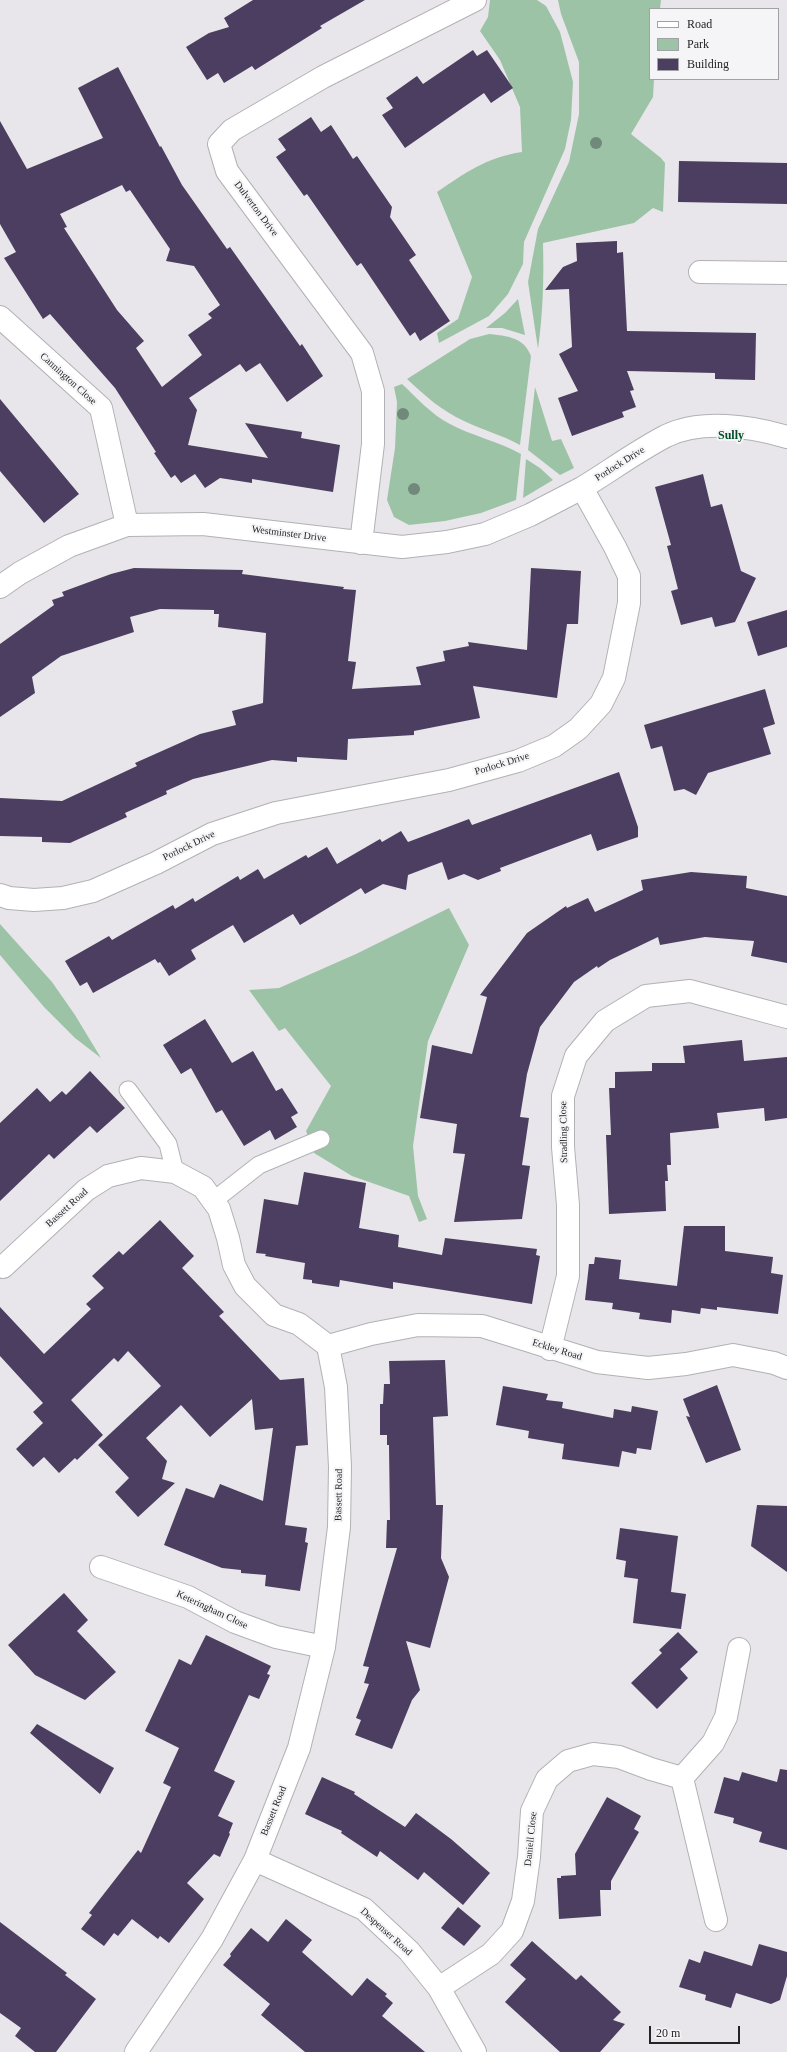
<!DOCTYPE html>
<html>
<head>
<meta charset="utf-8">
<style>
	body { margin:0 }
	#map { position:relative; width:787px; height:2052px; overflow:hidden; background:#e8e6ea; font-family:"Times New Roman",serif }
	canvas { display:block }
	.legend { position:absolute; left:649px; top:8px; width:130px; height:72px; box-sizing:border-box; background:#f5f4f7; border:1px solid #a2a1a3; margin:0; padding:5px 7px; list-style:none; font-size:12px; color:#252425 }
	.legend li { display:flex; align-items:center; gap:8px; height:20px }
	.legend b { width:20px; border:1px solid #a2a1a3 }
	.scale { position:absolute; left:649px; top:2026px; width:91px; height:18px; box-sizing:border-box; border:2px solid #252425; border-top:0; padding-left:5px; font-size:12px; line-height:14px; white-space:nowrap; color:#252425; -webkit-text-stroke:3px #f5f4f7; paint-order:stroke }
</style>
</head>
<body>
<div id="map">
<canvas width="787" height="2052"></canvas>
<ul class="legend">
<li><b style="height:5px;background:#fff"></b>Road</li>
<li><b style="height:11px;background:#9dc3a7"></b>Park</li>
<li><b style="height:11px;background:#4b3e60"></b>Building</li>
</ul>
<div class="scale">20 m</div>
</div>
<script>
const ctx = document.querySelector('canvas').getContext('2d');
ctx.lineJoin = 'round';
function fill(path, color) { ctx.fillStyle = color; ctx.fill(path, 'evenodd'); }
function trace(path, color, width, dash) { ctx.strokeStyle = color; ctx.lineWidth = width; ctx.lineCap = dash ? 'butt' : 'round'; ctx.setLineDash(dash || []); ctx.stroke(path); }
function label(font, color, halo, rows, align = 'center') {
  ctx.font = font + ' "Times New Roman",serif'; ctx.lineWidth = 4; ctx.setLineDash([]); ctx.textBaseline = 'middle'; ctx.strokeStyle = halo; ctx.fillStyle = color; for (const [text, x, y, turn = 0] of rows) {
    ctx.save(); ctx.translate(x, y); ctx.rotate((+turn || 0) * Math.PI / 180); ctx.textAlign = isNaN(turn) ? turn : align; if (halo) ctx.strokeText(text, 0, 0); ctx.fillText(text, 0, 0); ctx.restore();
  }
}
const green = new Path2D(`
	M490,0H537L546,6L560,32L573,82L571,120L565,149L524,242L523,264L508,294L489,316L439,343L437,333L458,319L472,277L437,192C465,173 487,157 522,152L520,107L500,60L480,31L488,17Z
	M558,0H661L660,9H650V79H654L653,97L631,134L661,158L665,163L663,212L653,208L634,223L543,243C544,279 543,313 538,349L528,282L538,229L569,162L579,114V62L561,14Z
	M518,299L525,335L502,328H486L505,313Z
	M489,334C507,336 524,337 531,356L520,445C502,435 483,430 464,421C442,411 425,396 407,379L470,339Z
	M402,384C417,398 432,415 450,424C472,436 498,441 521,454L516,500L481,513L445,521L409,525L394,517L387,500L395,448L397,402L394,387Z
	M535,387L552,441L561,439L574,468L560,475L528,450Z
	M526,459L540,468L553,480L523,498Z
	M449,908L469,945L428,1041L413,1146L418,1196L427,1219L419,1222L409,1196L352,1176L314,1153L306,1131L331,1086L285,1028L279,1031L249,990L279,988L356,954Z
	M0,924L52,982L75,1015L101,1058L75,1038L44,1007L0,955Z`);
const building = new Path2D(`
	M253,0H365L320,26L322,28L255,70L252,66L224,83L218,73L207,80L186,47L209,33L229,27L224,18Z
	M473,50L477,56L487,50L513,88L491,103L484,93L405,148L382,115L393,108L386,98L417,76L423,84Z
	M118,67L160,147L161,146L182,185L227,249L230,247L300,346L302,344L323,376L287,402L260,363L246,372L240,364L189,398L197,410L188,445L268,458L245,423L302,432L301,438L340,445L333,492L252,479V483L220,478L205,488L195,474L181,483L175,475L171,478L154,453L156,452L115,388L50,314L43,319L4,258L16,252L0,224V121L27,169L103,138L78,88ZM122,185L126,192L130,190L170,249L166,261L194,266L220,305L208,314L212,318L188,335L202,355L162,387L136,348L144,341L117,310L64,228L67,227L60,214Z
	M311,117L321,132L331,125L353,159L357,156L372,178L392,207L390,217L416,255L409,260L450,321L420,341L415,332L410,336L361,263L357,266L307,194L304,196L276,157L286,150L278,139Z
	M679,161L787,163V204L678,202Z
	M617,241V253L623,252L627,331L756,333L755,380L715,379V373L627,371L634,390L630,391L636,407L622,412L624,417L572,436L558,398L578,391L559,354L572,347L569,289L545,290L563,267L577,261L576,243Z
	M0,399L79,494L44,523L0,471Z
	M703,474L711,507L722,504L741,571L756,578L735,622L715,627L712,617L681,625L671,591L678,589L667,546L671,545L655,487Z
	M134,568L243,570L242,574L344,587L343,589L356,590L348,661L356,662L352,689L421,685L416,667L445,661L443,651L469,646L468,642L527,650L531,568L581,571L578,624H567L557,698L473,686L480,718L414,731V735L348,739L347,760L297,757V762L272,760L193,779L166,791L167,794L125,813L127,817L70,843L42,842V837L0,836V798L62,801L137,766L135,763L200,734L236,725L232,711L263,703L266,633L218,627L219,614H214V610L160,609L130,617L134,632L61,656L32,677L35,693L0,717V644L54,605L52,600L64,596L62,592L111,574Z
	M787,610V647L758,656L747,622Z
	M765,689L775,724L763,728L771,754L708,773L696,795L684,789L674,791L662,746L651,749L644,725Z
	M619,772L638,827V837L597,851L591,834L500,868L501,871L478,880L464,874L448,880L442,862L408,875L406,890L383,884L365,894L361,888L300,925L293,914L244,943L233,925L191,950L196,959L169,976L160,962L158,963L155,959L93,993L87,982L80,986L65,961L109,936L112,940L173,905L175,909L193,898L195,902L238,876L240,880L258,869L264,879L306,855L308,858L327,847L337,864L380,839L382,842L401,831L408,842L469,819L472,825Z
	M691,872L747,876L746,888L787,896V963L751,956L754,941L705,937L660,945L658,937L610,960L598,968L597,966L574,982L540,1027L527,1074L520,1117L529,1118L522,1165L530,1166L522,1219L454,1222L465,1154L453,1153L457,1124L420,1118L432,1045L472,1054L487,997L480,995L527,933L566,906L567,908L588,898L595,912L643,890L641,880Z
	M205,1019L232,1063L253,1051L276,1091L282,1088L298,1113L291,1117L297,1127L275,1140L270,1130L244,1146L222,1110L216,1113L191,1068L181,1074L163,1045Z
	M742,1040L744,1061L787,1057V1118L765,1121L764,1108L717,1113L719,1128L670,1133L671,1165H667L668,1181H665L666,1211L609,1214L606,1135H611L609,1088H615V1072L652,1071V1063H685L683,1046Z
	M90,1071L125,1108L97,1133L90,1126L54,1159L49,1154L0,1201V1123L37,1088L50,1102L62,1091L66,1095Z
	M304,1172L366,1183L359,1228L399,1235L398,1247L442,1255L445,1238L537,1249L536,1255L540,1256L532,1304L393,1282V1289L340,1280L339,1287L312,1283V1280L303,1279L305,1263L265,1256L266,1254L256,1253L264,1199L298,1205Z
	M160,1220L194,1256L182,1268L224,1312L219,1316L280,1380L304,1378L308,1445L296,1446L285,1525L307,1528L305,1542L308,1543L300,1591L265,1586L266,1575L241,1573V1570L222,1568L164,1545L186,1488L214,1498L220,1484L263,1501L273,1428L255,1430L252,1399L210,1437L181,1405L146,1438L167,1461L162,1479L175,1483L138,1517L115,1492L129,1478L98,1445L161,1386L128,1351L118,1362L114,1358L71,1400L103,1435L77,1460L75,1458L59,1473L44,1457L33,1467L16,1449L43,1423L33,1412L43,1403L0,1356V1307L44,1354L91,1309L86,1304L104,1288L92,1276L119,1251L123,1255Z
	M684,1226H725V1251L773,1257L771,1273L783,1275L778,1314L717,1307V1310L701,1308L700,1314L672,1310L671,1323L639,1319L640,1313L612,1309L613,1303L585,1300L589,1264H594L595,1257L621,1260L619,1279L677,1286Z
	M445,1360L448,1416L433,1417L436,1505H443L441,1558L449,1577L430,1648L406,1641L420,1690L412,1700L392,1749L355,1735L361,1720L356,1718L369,1684L364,1683L369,1667L363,1666L397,1548H386L387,1520H390L389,1445H387V1435H380V1404H383L384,1384H390L389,1361Z
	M717,1385L741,1450L706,1463L686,1416L690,1417L683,1399Z
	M503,1386L548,1394L546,1400L563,1402L562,1408L613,1418L614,1409L631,1412L632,1406L658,1411L651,1450L637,1448L636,1454L622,1451L619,1467L562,1459L564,1444L528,1438L529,1431L496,1425Z
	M757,1505L787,1506V1572L751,1546Z
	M620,1528L678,1536L671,1592L686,1594L681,1629L633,1623L638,1579L624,1577L626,1561L616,1559Z
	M64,1593L88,1620L77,1631L116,1672L85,1700L35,1675L8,1645Z
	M678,1632L698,1652L680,1669L688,1678L657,1709L631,1683L662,1653L659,1650Z
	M206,1635L271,1666L267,1674L270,1675L259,1699L249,1695L214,1771L235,1781L218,1816L233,1823L229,1833L230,1834L220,1857L214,1854L187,1883L204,1899L169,1943L160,1936L158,1939L132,1919L118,1936L114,1933L104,1946L81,1929L92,1915L89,1913L138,1850L141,1853L171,1787L163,1783L179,1748L145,1731L179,1659L191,1665Z
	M37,1724L114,1768L100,1794L30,1733Z
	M780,1769L787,1770V1850L759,1842L762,1832L733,1823L734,1818L714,1813L724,1777L739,1781L742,1772L777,1782Z
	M322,1777L355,1792L354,1794L405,1827L416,1813L451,1839L490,1873L463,1905L424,1872L418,1880L380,1851L377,1857L341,1833L342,1831L305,1814Z
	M607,1797L641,1816L634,1829L639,1832L611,1881V1890H600L601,1916L559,1919L557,1878H561V1876L576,1875L575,1854Z
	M458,1907L481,1926L464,1946L441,1928Z
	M286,1919L312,1940L302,1952L352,1996L367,1978L387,1994L385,1996L393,2003L382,2016L425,2052H305L261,2015L270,2004L223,1965L231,1956L230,1954L251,1928L268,1942Z
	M0,1922L67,1973L65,1975L96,1999L56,2052H35L15,2036L21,2028L0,2013Z
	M532,1941L576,1980L581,1975L621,2012L613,2020L625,2024L600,2052H560L505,2002L526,1979L510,1965Z
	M759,1944L787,1952V1976L780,2000L771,2004L736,1993L731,2008L705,2000L706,1995L679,1987L689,1959L700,1963L704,1951L752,1966Z`);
const lane = new Path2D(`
	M128,1090L168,1144L175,1172
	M213,1201L259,1165L321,1139`);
const street = new Path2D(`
	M700,272L787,273
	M0,317L101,408L127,525
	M361,543L373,444V391L362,353L227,171L219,144L232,130L323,77L475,0
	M0,587L20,573L69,546L127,525L203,524L402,547L447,542L485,534L530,515L582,488
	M0,895L9,898L34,900L63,898L93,891L156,863L212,834L276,813L449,780L518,761L554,746L578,729L601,704L614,678L629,603V576L615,547L582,488C610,471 637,451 666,436C701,419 751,426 787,437
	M3,1267L86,1190L108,1176L141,1168L175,1172L203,1187L219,1209L228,1238L234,1265L245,1286L274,1315L299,1324L328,1346L336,1387L340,1467L339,1527L324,1647L299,1748L255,1860L212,1939L136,2052
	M328,1346L371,1334L418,1325L482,1326L597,1362L648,1368L686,1364L733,1355L774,1363L787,1368
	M550,1349L568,1276V1205L563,1147V1096L576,1056L605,1021L646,996L690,991L787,1017
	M101,1567L188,1597L235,1622L276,1637L324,1647
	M682,1778L713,1743L726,1717L739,1649
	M255,1860L364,1909L409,1951L439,1988L475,2052
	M439,1988L491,1954L512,1931L523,1901L529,1857L532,1811L547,1779L568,1761L593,1754L619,1757L651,1769L682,1778L716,1920`);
const trees = [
	[596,143],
	[403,414],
	[414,489]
];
const streetNames = [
	["Dulverton Drive",256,209,53],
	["Cannington Close",68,379,42],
	["Porlock Drive",620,464,-32],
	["Westminster Drive",289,534,7],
	["Porlock Drive",502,764,-17],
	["Porlock Drive",189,846,-26],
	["Stradling Close",564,1132,-91],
	["Bassett Road",67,1208,-42],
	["Eckley Road",557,1350,17],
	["Bassett Road",339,1495,-89],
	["Keteringham Close",212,1610,25],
	["Bassett Road",274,1811,-68],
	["Daniell Close",531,1839,-84],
	["Despenser Road",386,1932,42]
];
const quarterNames = [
	["Sully",731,436]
];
fill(green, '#9dc3a7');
fill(building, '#4b3e60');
trace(lane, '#b2b1b5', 19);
trace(street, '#b2b1b5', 24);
trace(lane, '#fff', 17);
trace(street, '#fff', 22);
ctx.fillStyle = '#70897b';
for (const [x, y] of trees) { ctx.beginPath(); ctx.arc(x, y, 6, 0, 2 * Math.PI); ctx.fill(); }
label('10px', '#252425', '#f5f4f7', streetNames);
label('bold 12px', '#005127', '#f5f4f7', quarterNames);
</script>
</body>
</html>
